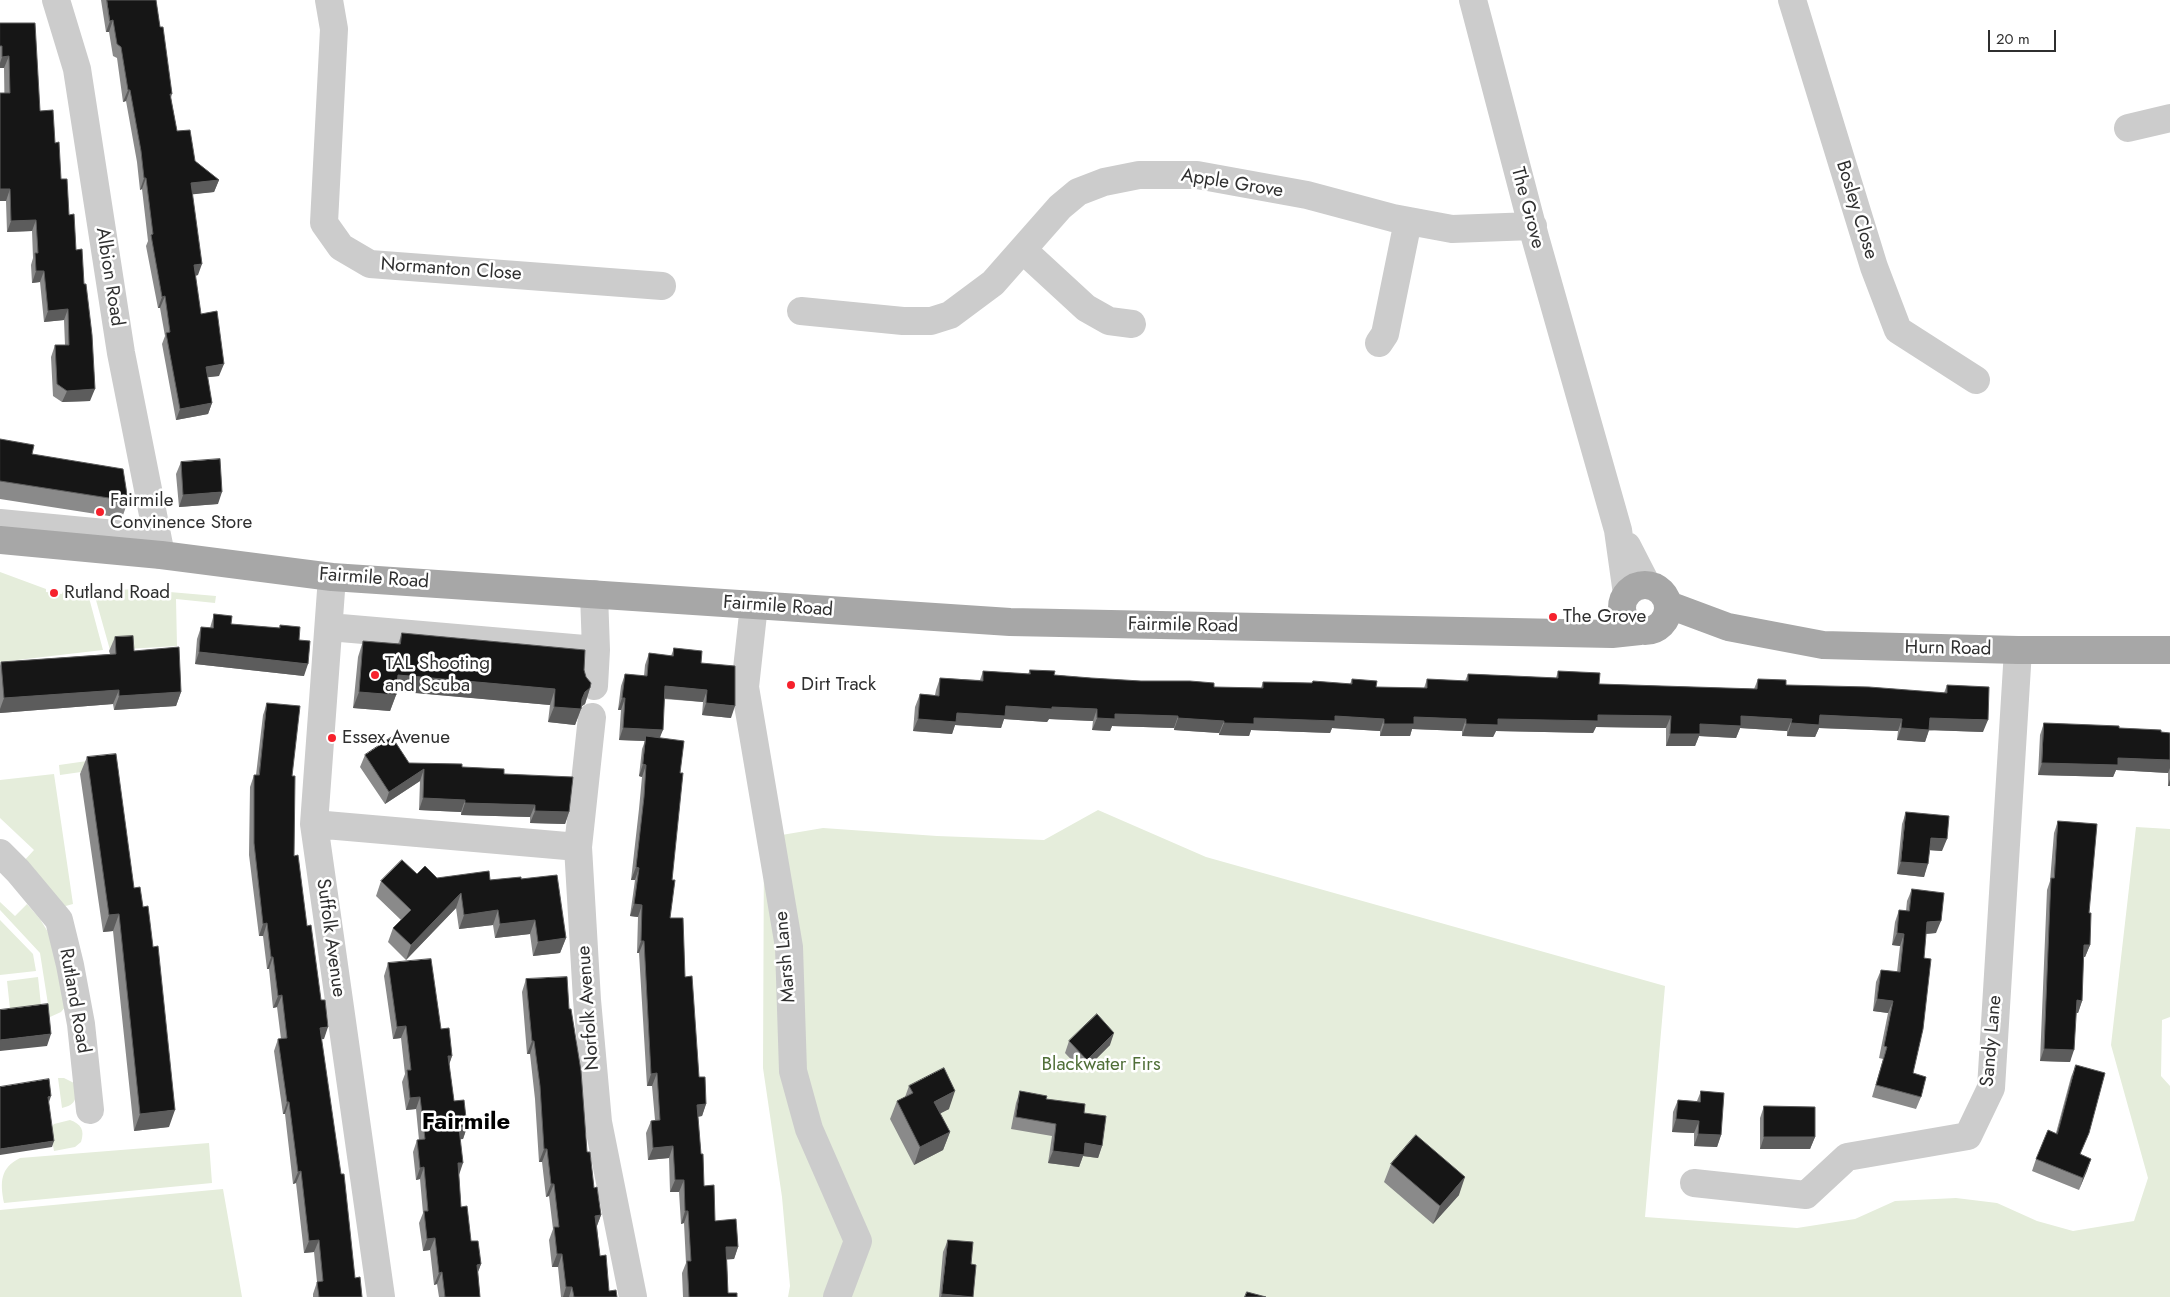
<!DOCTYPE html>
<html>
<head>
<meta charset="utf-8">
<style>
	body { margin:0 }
	#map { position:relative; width:2170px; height:1297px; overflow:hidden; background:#fff; font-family:Jost,sans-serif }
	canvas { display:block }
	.scale { position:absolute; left:1988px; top:30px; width:68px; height:22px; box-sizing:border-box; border:2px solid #2f2f2f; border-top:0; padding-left:6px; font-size:15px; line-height:18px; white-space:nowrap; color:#2f2f2f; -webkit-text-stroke:4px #fff; paint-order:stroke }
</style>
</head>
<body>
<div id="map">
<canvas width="2170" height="1297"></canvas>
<div class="scale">20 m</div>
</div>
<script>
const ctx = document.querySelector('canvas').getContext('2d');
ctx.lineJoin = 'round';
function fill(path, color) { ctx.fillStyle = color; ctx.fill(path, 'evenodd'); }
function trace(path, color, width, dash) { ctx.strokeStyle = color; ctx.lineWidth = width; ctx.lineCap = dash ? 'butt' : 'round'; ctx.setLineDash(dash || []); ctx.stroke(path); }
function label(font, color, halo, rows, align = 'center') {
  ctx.font = font + ' Jost,sans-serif'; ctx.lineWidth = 5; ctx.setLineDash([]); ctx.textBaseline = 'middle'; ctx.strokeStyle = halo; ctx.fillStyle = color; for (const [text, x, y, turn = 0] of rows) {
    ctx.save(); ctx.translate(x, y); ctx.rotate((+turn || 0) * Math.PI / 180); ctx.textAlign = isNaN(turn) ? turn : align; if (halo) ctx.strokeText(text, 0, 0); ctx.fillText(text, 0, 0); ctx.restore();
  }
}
const green = new Path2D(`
	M0,572L46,589V592L62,594L63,591L88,594L103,650L0,662Z
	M135,589L216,596L215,603L176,599L177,646L110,650L94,593L97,591Z
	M108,758L109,768L60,775L59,765Z
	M54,774L73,904L62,907L22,863L34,850L0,818V780Z
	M1098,810L1206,857L1665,986L1645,1217L1797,1228L1855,1219L1895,1201L1956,1198L1997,1203L2037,1221L2073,1231L2134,1221L2148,1178L2111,1045L2136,827L2170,829V1017L2162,1020L2161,1076L2170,1086V1297H788L790,1286L782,1197L763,1068L764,838L823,828L937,836L1044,840Z
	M0,902L15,916L27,904L40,919L51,937L66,1006L61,1012L50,1017L40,953L0,910Z
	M0,920L33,954L36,971L0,975Z
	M38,977L42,1015L11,1018L7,981Z
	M58,1078H64L74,1083C78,1096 77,1105 62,1108Z
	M70,1120C81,1124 85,1130 81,1142L75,1147L54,1151L50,1129L54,1124Z
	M209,1143L212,1183L4,1203C0,1182 0,1168 20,1158Z
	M223,1189L242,1297H0V1210Z`);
const minor = new Path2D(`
	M56,0L77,69L121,353L161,555
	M329,0L334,29L324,223L341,247L370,264L662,286
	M1473,0L1535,237L1618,530L1627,594
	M1792,0L1874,267L1898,330L1976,380
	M2128,128L2170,118
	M1023,250L1086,308L1109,321L1132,324
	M801,311L903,321H931L950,315L993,283L1060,207L1078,192L1104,182L1139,175H1197L1307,195L1393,218L1452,229L1533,226
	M1379,343L1385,334L1408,221
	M0,523L157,538
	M1627,546L1647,585
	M332,577L314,824L381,1297
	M754,605L745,687L789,947L793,1071L809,1129L858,1241L837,1297
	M329,627L596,650
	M594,686L596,650L594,594
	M592,717L578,847L587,1000L598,1122L633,1297
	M314,824L578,847
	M0,853L18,871L59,920L70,965L81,1024L90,1110
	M1694,1183L1806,1195L1847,1157L1968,1136L1991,1088L2018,650`);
const major = new Path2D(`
	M0,540L161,555L332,577L1010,622L1612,634L1640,631
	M1622 608a23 23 0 1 1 46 0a23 23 0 1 1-46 0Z
	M1669,605L1728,627L1823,645L2018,650H2170`);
const wall = new Path2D(`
	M101,0H156L160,27L172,94L171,98L177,131L195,161L219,180L214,192L192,194L198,275L195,276L201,314L219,376L207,377L212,403L208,414L176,420L162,344L165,336L160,308H158L146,246L148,241L142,189L140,190L137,162L126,101L123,102L117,58L113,56L109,32H106Z
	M0,23L55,143L61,179L76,250L90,401L62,402L53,396L51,357L55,345H65L64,320L44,322L40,282L32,283L31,265L33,258L32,231L7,232L6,201L4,68H0Z
	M0,439L128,501L122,518L0,499Z
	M181,462L218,504L179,507L176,474Z
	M214,614L231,624L279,628L280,625L299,640L304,676L195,664L197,639L201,627L210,628Z
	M402,633L584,670L586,677L590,688L585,704L582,706L581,709L575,725L548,722L550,705L396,691V695L390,711L353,708L358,657L363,641L398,644Z
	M115,637L134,651L181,692L176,706L114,710L113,704L0,713V666L1,662L110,654L109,651Z
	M674,648L701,663L731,718L702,715L703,702L664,699L660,738L680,773L672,880L670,918L685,977L699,1077L706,1104L702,1116L698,1117L701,1154L704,1186L715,1221L738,1247L734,1259H727L728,1293L737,1297H683L682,1273L686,1263L684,1223L681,1224L679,1192H670L669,1158L648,1160L646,1133L651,1121L655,1120L652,1086H647L639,953H637L638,917L630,916L635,880H631L639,809L642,777L639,776L642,749L645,741L619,740L621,710H618L621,686L625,674L644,676L645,665L649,653L671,656Z
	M1030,670L1054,675L1091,678L1214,687L1261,688L1263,682L1350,684L1352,679L1376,687L1424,688L1427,679L1465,681L1468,674L1556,678L1558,671L1599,684L1754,689L1758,679L1786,685L1944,693L1947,685L1983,732L1929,730L1925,742L1897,740L1898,731L1819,728L1815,737L1787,736V731L1740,728L1736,738L1699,736L1695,746H1666V728L1596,727L1593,733L1496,731L1493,737L1462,736V731L1412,729L1410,736H1380V731L1332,728L1330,733L1251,730L1249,736L1219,735V733L1174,730V728L1112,726L1110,731L1092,730L1093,721L1049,719L1047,722L1004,719L1001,728L955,725L952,734L913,731L915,707L920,694L935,695L936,690L940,678L980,680L983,671L1028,674Z
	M267,703L292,776L294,856L307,926L324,1039H321L355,1278L362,1297H313V1294L317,1282L314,1252L304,1253L296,1183L293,1184L285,1114H283L274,1051L278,1039H281L277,1007L273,1008L269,969H267L263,936H259L249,855L250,787L254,775H256L263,715Z
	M2044,723L2119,728L2170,733V786H2168V773L2116,770L2113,777L2038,775L2040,735Z
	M365,755L409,763L462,767L504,774L569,812L565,824L530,823V817L461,815V812L419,810L420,781L385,804L360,767Z
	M87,757L134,888L143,907L169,1127L134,1131L113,931L103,932L80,774Z
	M1906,812L1942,851L1930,850L1924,877L1897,874L1902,824Z
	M2058,821L2089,913L2090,945L2085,957H2083L2082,1001L2078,1013H2076L2070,1062L2040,1061L2047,890L2050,881L2054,833Z
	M417,874L437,878L490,880L521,879L566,938L560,953L533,956L530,934L495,938L493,925L459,929L456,908L406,960L388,942L393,928L401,920L376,896L381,881Z
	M1912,889L1936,933L1926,934L1913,1073L1921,1097L1916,1109L1872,1097L1883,1059L1879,1058L1888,1013L1873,1011L1876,982L1881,970L1897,972L1900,946L1892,945L1895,922L1899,910L1906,911L1907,901Z
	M388,963L441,1029L452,1056L449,1064L454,1101L467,1127L463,1139H460L459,1175L461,1207L471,1241L481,1264L478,1272L480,1297H439L437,1284L434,1285L430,1250L423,1251L419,1223L423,1213L420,1179L416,1180L413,1152L417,1140H419L416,1109L406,1110L402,1082L405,1074L401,1038L393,1039L384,976Z
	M526,979L569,1009L587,1152L594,1188L601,1215L597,1226L600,1256L609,1291L617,1297H561L558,1267H552L549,1240L553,1229L549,1196L546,1197L542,1162H539L535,1099L530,1054H527L522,992Z
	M1069,1041L1110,1045L1083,1072L1065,1053Z
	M2076,1065L2081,1155L2091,1159L2079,1190L2032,1171L2036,1159L2056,1133L2071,1077Z
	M909,1086L949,1109L940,1113L950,1132L943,1150L914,1165L890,1119L897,1101L905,1097Z
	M1020,1091L1046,1099L1084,1113L1102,1146L1098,1158L1083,1156L1079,1167L1048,1163L1052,1136L1011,1129L1016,1103Z
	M1701,1091L1721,1135L1717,1147L1694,1146V1133L1672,1132L1673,1112L1678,1100L1697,1101Z
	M1764,1106L1815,1137L1810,1149H1760V1118Z
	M1391,1164L1459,1195L1433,1224L1384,1182Z
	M948,1240L971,1264L973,1297H939L943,1252Z`);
const shadedWall = new Path2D(`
	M113,20L109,32H106L110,21Z
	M9,56L4,68H0V63L2,57Z
	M128,90H130L126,101L123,102Z
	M144,178H146L142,189L140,190Z
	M219,180L214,192L187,195L191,183Z
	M0,189H10L6,201H0Z
	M36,220L32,231L7,232L11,221Z
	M202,264L198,275L190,277L194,265Z
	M36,271H44L40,282L32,283Z
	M165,296L160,308H158L162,297Z
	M68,309L64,320L44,322L48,311Z
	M224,364L219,376L201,378L206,367Z
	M95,389L90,401L62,402L67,391Z
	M212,403L208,414L176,420L180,409Z
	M222,492L218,504L179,507L183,495Z
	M199,652L308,664L304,676L195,664Z
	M398,675L555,689L550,705L392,691Z
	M665,686L707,690L703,702L661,698Z
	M590,688L585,704L579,708L581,709L575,725L548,722L554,707Z
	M119,690L113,704L0,713V709L4,698Z
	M181,692L176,706L114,710L119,696Z
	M359,692L396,695L390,711L353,708Z
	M622,698H625L621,710H618Z
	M706,703L735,706L731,718L702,715Z
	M1006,706L1052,707L1097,709L1093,721L1049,719L1047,722L1004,719L1001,728L955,725L952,734L913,731L918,719L957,713Z
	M1115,714L1178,716L1174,728L1112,726L1110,731L1092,730L1097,718Z
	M1598,715L1671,716L1666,728L1596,727L1593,733L1496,731L1493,737L1462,736L1466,724L1498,719Z
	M1820,715L1902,719L1898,731L1819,728L1815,737L1787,736L1791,723Z
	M1335,716L1384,719L1380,731L1332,728L1330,733L1251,730L1249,736L1219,735L1224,723L1254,718Z
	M1741,716L1792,719L1787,731L1740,728L1736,738L1699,736L1695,746H1666L1670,734L1700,724Z
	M1414,717L1466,719L1462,731L1412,729L1410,736H1380L1384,724Z
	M1178,718L1224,721L1219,733L1174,730Z
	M1930,718L1988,720L1983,732L1928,730H1929L1925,742L1897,740L1901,728Z
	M623,728L663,730L658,742L646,736L645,741L619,740Z
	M2118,758L2170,760V768L2168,773L2116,770L2113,777L2038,775L2042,763Z
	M643,764L646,765L642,777L639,776Z
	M424,769L420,781L385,804L389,792Z
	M2170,779V786H2168Z
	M423,798L465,800L461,812L419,810Z
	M465,803L535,805L530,817L461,815Z
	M535,811L569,812L565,824L530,823Z
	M1931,838L1947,839L1942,851L1927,850Z
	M1901,862L1928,864L1924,877L1897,874Z
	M636,867L639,868L635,880H631Z
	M461,893L456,908L406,960L411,945Z
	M634,904L642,905L638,917L630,916Z
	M498,910L493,925L459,929L464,915Z
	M119,914L113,931L103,932L109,915Z
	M535,920L530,934L495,938L500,924Z
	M1941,921L1936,933L1923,934L1927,922Z
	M267,923L263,936H259L263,924Z
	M1897,933L1904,934L1900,946L1892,945Z
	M566,938L560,953L533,956L538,942Z
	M641,941H644L639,953H637Z
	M2084,945H2090L2085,957H2079Z
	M271,957H273L269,969H267Z
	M282,995L277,1007L273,1008L278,996Z
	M1877,999L1893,1001L1888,1013L1873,1011Z
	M2077,1000L2082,1001L2078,1013L2073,1012Z
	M406,1026L401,1038L393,1039L397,1027Z
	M328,1027L324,1039L315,1040L320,1028Z
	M1114,1033L1110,1045L1083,1072L1087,1060Z
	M51,1034L47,1046L0,1051V1040Z
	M532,1041H534L530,1054H527Z
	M2044,1049L2074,1050L2070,1062L2040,1061Z
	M448,1056H452L448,1068Z
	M657,1073L652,1086H647L651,1074Z
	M955,1091L949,1109L928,1120L934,1102Z
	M51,1096L49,1102L46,1103L48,1097Z
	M420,1097L416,1109L406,1110L410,1098Z
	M287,1102H289L285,1114H283Z
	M706,1104L702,1116L693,1117L697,1105Z
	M175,1110L169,1127L134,1131L140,1114Z
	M1676,1119L1699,1121L1694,1133L1672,1132Z
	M467,1127L463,1139L454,1140L459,1128Z
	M950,1132L943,1150L914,1165L920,1147Z
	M1698,1134L1721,1135L1717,1147L1694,1146Z
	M1764,1137H1815L1810,1149H1760Z
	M54,1141L52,1147L0,1155V1149Z
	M1085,1143L1102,1146L1098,1158L1083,1156L1079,1167L1048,1163L1053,1151Z
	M673,1146L669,1158L648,1160L653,1148Z
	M544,1149H547L542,1162H539Z
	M2091,1159L2087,1171L2079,1190L2083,1178Z
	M458,1163H463L459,1175Z
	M424,1167L420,1179L416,1180L420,1168Z
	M301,1171L296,1183L293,1184L298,1172Z
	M1465,1177L1459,1195L1433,1224L1440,1206Z
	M675,1180H684L679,1192H670Z
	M551,1184H554L549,1196L546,1197Z
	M685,1211H688L684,1223L681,1224Z
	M601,1215L596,1228L595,1216Z
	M435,1238L430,1250L423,1251L427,1239Z
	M319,1240L314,1252L304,1253L309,1241Z
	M726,1247H738L734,1259L722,1260Z
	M557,1254H562L558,1267H552Z
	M481,1264L476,1277L477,1265Z
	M442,1272L437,1284L434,1285L439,1273Z
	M566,1287H572L569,1297H563Z
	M942,1294L973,1297H941Z`);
const building = new Path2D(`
	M107,0H156L160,27H163L172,94H170L177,131L190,130L195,161L219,180L191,183L202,264L194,265L201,314L217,311L224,364L206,367L212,403L180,409L166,333L170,332L165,296L162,297L151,235L153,234L146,178H144L141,151L130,90H128L121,47L117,44L113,20L110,21Z
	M0,23H35L40,111L53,110L55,143L59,142L61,179H67L69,215L74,214L76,250L82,249L84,284H86L92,335L95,389L67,391L57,384L55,345H69L68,309L48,311L44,271H36L35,253H38L36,220L11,221L10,189H0V93H10L9,56L2,57V46H0Z
	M0,439L34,445L32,454L123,469L128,501L0,481Z
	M220,459L222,492L183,495L181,462Z
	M214,614L232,616L231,624L280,628V625L300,627L299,640L310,641L308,664L199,652L201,627L213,628Z
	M402,633L585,650L584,670L586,677L591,683L590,688L585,692L582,699L581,709L554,707L555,689L398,675L396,695L359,692L363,641L400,644Z
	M133,636L134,651L179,647L181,692L119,696V690L4,698L1,662L116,654L115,637Z
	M674,648L702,651L701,663L735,666V706L706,703L707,690L665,686L663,730L623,728L625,698H622L625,674L647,676L649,653L673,656Z
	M1030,670L1055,671L1054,675L1091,678L1141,681H1190L1214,683V687L1263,688V682L1312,683L1313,681L1352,684V679L1377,681L1376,687L1427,688V679L1468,681V674L1558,678V671L1600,673L1599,684L1757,689L1758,679L1786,680V685L1869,687L1947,693V685L1989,687L1988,720L1930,718L1929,730L1901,728L1902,719L1820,715L1819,725L1791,723L1792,719L1741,716V726L1700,724V734H1670L1671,716L1598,715V721L1498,719V725L1466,724V719L1414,717V724H1384V719L1335,716V721L1254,718V724L1224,723V721L1178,718V716L1115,714V719L1097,718V709L1052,707V709L1006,706L1005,716L957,713L956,722L918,719L920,694L939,696L940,678L983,681V671L1030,674Z
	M267,703L300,706L292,776H295L294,856L298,855L307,926L311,925L321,1000H325L328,1027L320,1028L341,1174H344L355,1278L360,1277L362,1297H319L317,1282L323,1281L319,1240L309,1241L301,1171L298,1172L289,1102H287L278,1039L287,1038L282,995L278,996L273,957H271L267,923L263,924L254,843V775H259Z
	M2044,723L2119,726V728L2161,730V732L2170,733V760L2118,758V765L2042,763Z
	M646,736L684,741L680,773H683L672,880H675L670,918H683L685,977L692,976L699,1077H705L706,1104L697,1105L701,1154H703L704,1186L714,1185L715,1221L736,1219L738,1247H726L728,1293H737V1297H689L687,1261H691L688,1211H685L684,1180H675L673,1146L653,1148L651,1121L660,1120L657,1073L651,1074L644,941H641L642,905L634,904L639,868L636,867L644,797L646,765L643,764Z
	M392,737L409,763L462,764V767L504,769V774L573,777L569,812L535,811V805L465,803V800L423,798L424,769L389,792L365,755Z
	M116,754L134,888L140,887L143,907L148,906L153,947L158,946L175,1110L140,1114L119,914L109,915L87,757Z
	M1906,812L1949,816L1947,839L1931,838L1928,864L1901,862Z
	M2058,821L2097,824L2089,913H2091L2090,945H2084L2082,1001L2077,1000L2074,1050L2044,1049L2050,901L2051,878H2054Z
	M402,860L417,874L425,866L437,878L489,871L490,880L521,877V879L557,875L566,938L538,942L535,920L500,924L498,910L464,915L461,893L411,945L393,928L411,910L381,881Z
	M1912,889L1944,893L1941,921L1927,922L1924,958L1931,959L1923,1029L1913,1073L1926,1077L1921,1097L1876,1085L1887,1047L1884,1046L1893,1001L1877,999L1881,970L1900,972L1904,934L1897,933L1899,910L1909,911Z
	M431,959L441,1029L449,1028L452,1056H448L454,1101L464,1100L467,1127L459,1128L463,1163H458L461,1207L467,1206L471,1241H478L481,1264L477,1265L480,1297H445L442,1272L439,1273L435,1238L427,1239L424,1211H428L424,1167L420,1168L417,1140L425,1139L420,1097L410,1098L407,1070H411L406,1026L397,1027L388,963Z
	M567,977L569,1009H571L581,1071L587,1152H590L594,1188L597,1187L601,1215L595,1216L600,1256L606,1255L609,1291L616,1290L617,1297H574L572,1287H566L562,1254H557L554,1227H559L554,1184H551L547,1149H544L540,1086L534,1041H532L526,979Z
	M48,1004L51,1034L0,1040V1010Z
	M1097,1014L1114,1033L1087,1060L1069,1041Z
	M2076,1065L2105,1073L2089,1133L2080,1154L2091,1159L2083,1178L2036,1159L2048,1130L2057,1134Z
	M944,1068L955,1091L934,1102L950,1132L920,1147L897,1101L913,1093L909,1086Z
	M49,1079L51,1096L48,1097L54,1141L0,1149V1087Z
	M1020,1091L1047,1096L1046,1099L1085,1104L1084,1113L1106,1116L1102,1146L1085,1143L1084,1155L1053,1151L1056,1124L1016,1117Z
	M1701,1091L1724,1093L1721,1135L1698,1134L1699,1121L1676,1119L1678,1100L1700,1102Z
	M1764,1106L1815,1107V1137H1764Z
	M1416,1135L1465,1177L1440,1206L1391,1164Z
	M948,1240L973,1242L971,1264L976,1265L973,1297L942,1294Z
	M1247,1292L1266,1297H1245Z`);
const markers = [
	[100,512,5,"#f6212c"],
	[54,593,5,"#f6212c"],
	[1553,617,5,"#f6212c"],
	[375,675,5,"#f6212c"],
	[791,685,5,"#f6212c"],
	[332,738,5,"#f6212c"]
];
const streetNames = [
	["Apple Grove",1232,184,9],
	["The Grove",1527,208,75],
	["Bosley Close",1856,210,73],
	["Normanton Close",451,270,4],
	["Albion Road",109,277,81],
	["Fairmile Road",374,579,4],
	["Fairmile Road",778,607,4],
	["Fairmile Road",1183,626,1],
	["Hurn Road",1948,649,1],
	["Suffolk Avenue",330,938,82],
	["Marsh Lane",786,957,-95],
	["Rutland Road",74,1001,80],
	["Norfolk Avenue",589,1008,-94],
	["Sandy Lane",1992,1041,-85]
];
const poiNames = [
	["Fairmile",110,501],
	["Convinence Store",110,523],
	["Rutland Road",64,593],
	["The Grove",1563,617],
	["TAL Shooting",385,664],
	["and Scuba",385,686],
	["Dirt Track",801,685],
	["Essex Avenue",342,738]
];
const parkNames = [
	["Blackwater Firs",1101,1065]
];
const districtNames = [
	["Fairmile",466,1123]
];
fill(green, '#e5eddb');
trace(minor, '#ccc', 28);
trace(major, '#a7a7a7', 28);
fill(wall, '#8a8a8a');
fill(shadedWall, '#5c5c5c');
fill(building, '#161616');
trace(building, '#5c5c5c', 1);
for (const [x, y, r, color] of markers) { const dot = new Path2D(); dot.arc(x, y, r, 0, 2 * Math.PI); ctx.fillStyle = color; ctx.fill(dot); trace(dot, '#fff', 2); }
label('19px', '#2f2f2f', '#fff', streetNames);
label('19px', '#2f2f2f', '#fff', poiNames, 'left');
label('19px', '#506f38', '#fff', parkNames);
label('bold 24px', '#000', '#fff', districtNames);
</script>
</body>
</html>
